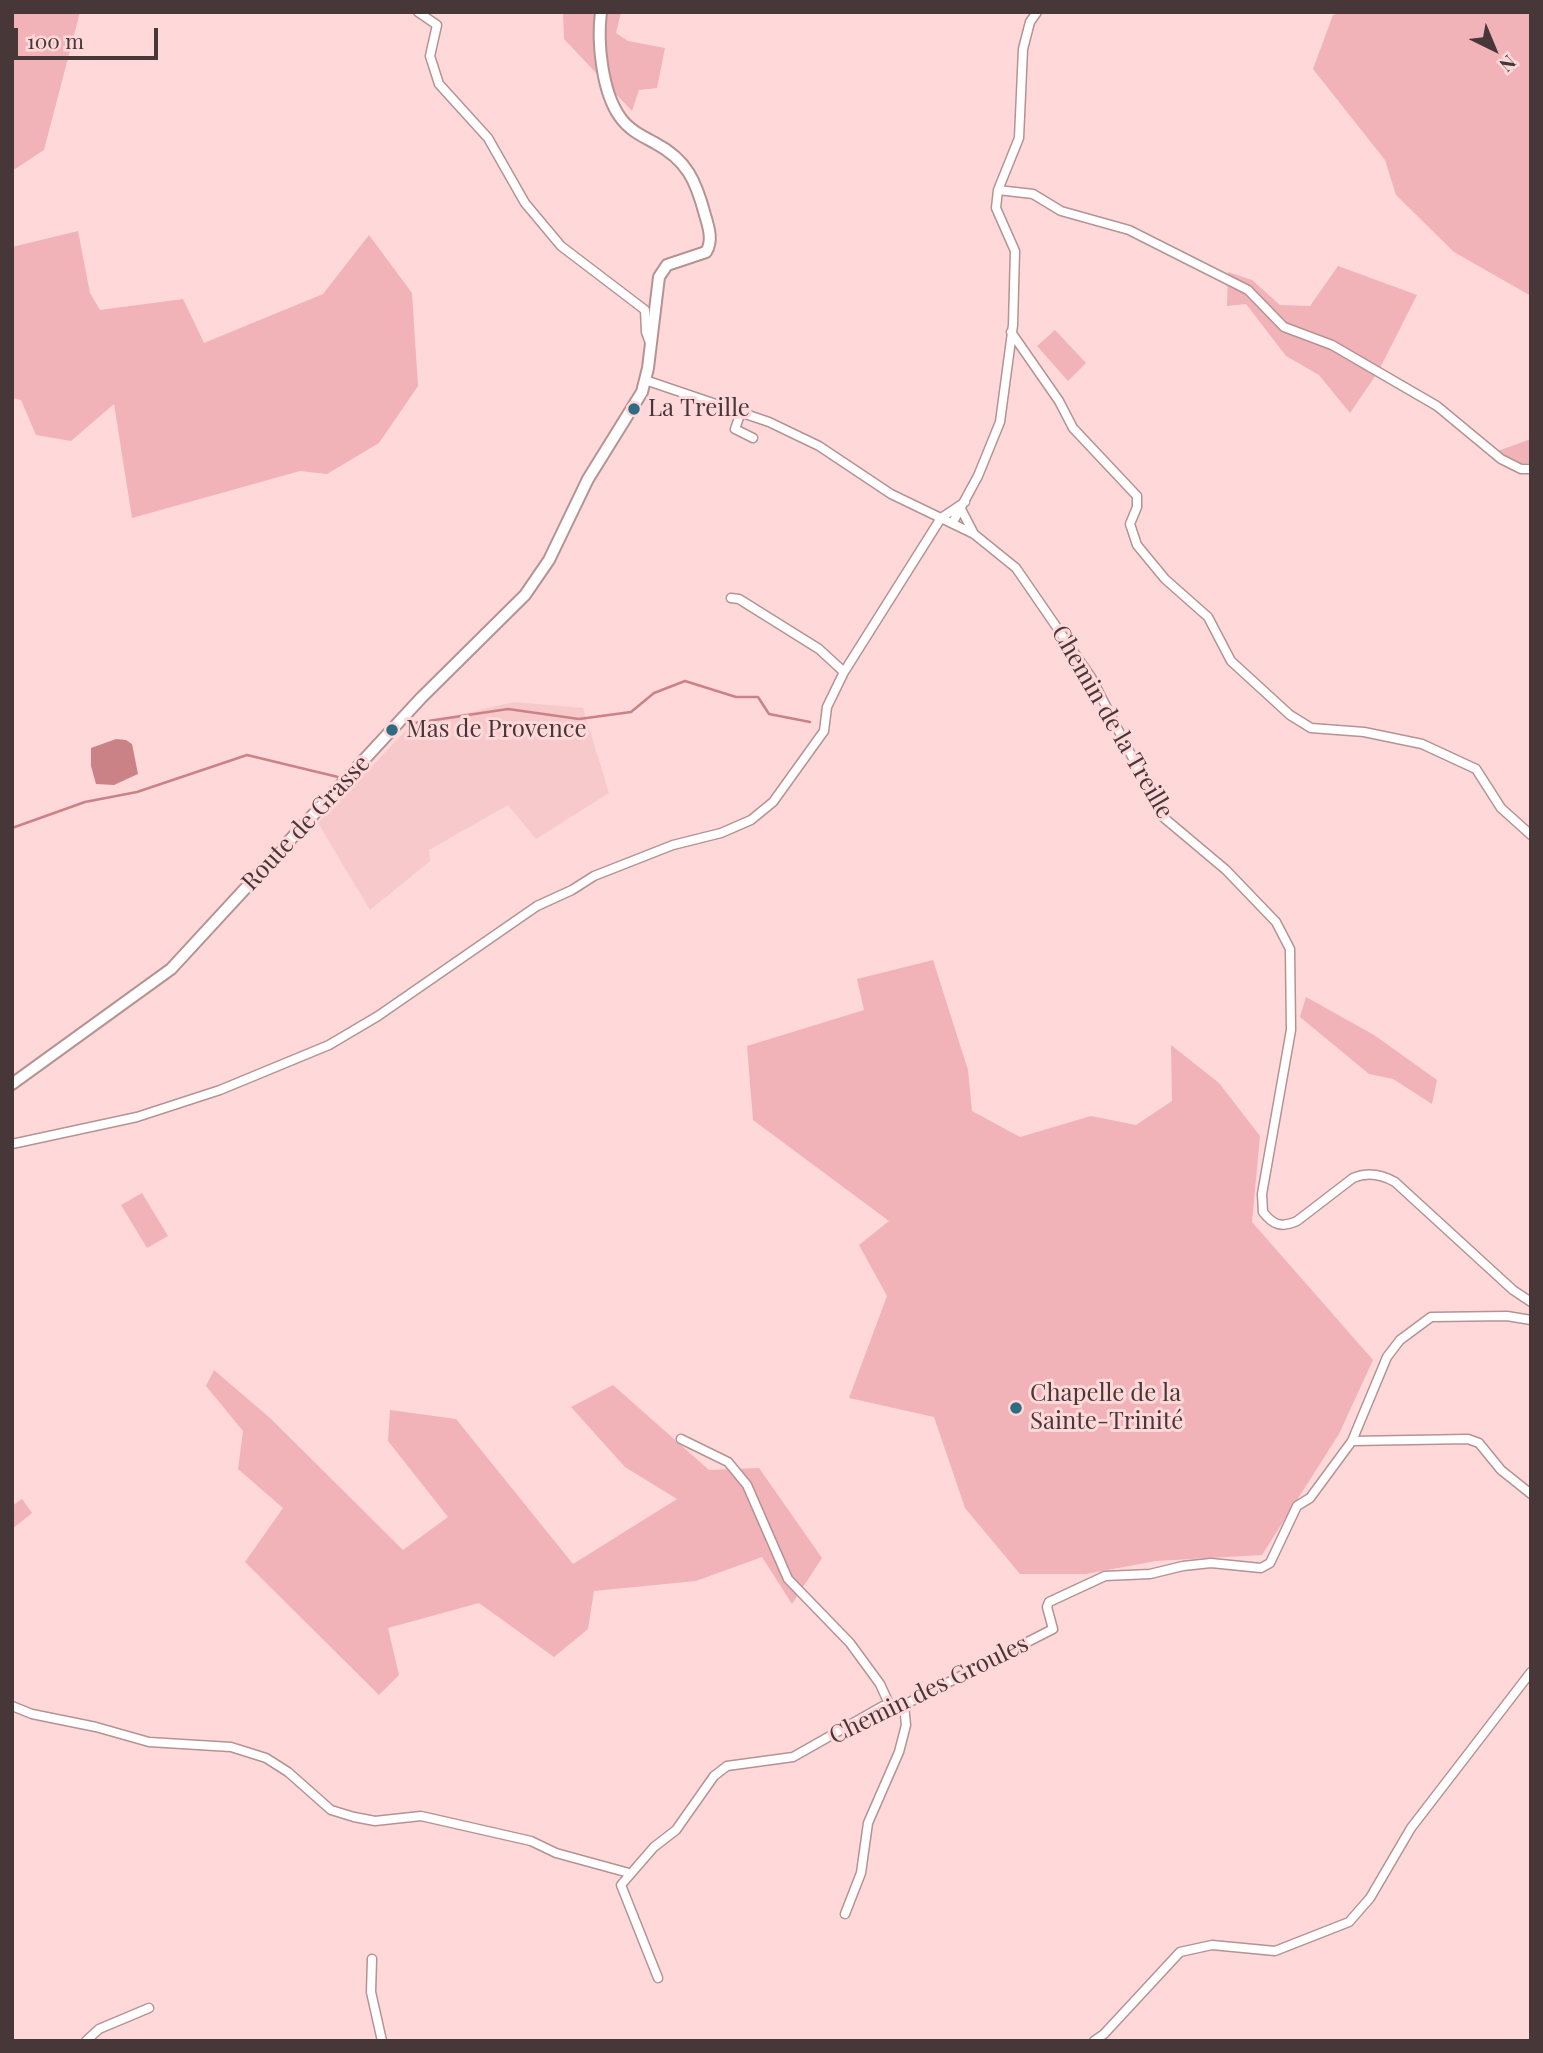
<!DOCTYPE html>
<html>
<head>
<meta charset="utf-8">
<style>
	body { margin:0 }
	#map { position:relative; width:1543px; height:2053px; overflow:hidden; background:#ffd8da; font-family:"Playfair Display",serif }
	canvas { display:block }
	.frame { position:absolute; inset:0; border:14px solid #473738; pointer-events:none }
	.north { position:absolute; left:1459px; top:14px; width:70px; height:70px; -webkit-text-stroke:5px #ffd8da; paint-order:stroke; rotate:137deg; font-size:19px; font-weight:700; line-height:28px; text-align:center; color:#473738 }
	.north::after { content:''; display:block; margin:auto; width:24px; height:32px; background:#473738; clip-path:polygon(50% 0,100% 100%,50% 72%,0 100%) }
	.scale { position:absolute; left:14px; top:28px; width:144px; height:32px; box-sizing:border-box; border:4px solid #473738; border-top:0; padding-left:9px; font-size:21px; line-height:24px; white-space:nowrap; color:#473738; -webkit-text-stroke:5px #ffd8da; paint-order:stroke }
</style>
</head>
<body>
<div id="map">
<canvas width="1543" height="2053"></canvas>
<div class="frame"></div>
<div class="north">N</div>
<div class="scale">100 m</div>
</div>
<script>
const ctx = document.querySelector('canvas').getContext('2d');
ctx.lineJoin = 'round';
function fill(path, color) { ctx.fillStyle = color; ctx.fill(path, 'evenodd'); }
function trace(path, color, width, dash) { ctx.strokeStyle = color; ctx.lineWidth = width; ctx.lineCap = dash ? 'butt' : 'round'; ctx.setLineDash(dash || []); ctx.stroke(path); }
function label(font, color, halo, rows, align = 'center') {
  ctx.font = font + ' "Playfair Display",serif'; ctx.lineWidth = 6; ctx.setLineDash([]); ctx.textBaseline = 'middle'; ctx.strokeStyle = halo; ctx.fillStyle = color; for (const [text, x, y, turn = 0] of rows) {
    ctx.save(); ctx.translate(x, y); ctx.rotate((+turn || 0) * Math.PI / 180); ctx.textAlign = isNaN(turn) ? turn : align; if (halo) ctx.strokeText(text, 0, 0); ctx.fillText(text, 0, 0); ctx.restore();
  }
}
const built = new Path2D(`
	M514,702L583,708L609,793L536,839L508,805L429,850L430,861L370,910L318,823L410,726Z`);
const green = new Path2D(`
	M12,12H80L44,150L12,171Z
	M563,12H621L616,33L628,41L665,48L657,88L639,90L632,111L564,39Z
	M1341,12H1531V296L1454,252L1396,195L1385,160L1313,69L1333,15Z
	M78,231L90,293L100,310L183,299L204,343L323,294L369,235L412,293L418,386L379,443L327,474L300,471L132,518L114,404L71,441L36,435L21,400L12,398V247Z
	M1338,266L1417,295L1378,372L1350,413L1319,375L1286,356L1246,304L1227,306L1228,272L1252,280L1280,305L1310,306Z
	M1055,330L1086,363L1068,381L1037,346Z
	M1531,439V463L1515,464L1495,452Z
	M933,960L968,1070L972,1111L1020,1137L1091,1116L1136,1125L1172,1101L1171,1045L1219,1083L1260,1136L1252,1222L1373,1360L1339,1434L1262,1555L1156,1561L1086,1574H1020L965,1508L934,1417L849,1398L887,1296L859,1245L889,1221L753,1120L747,1046L864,1010L857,979Z
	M1306,997L1374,1035L1437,1080L1432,1104L1393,1079L1369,1074L1300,1017Z
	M142,1193L168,1236L147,1248L121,1205Z
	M214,1370L270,1418L403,1550L448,1517L388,1441L390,1410L456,1419L573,1564L677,1499L625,1467L571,1407L613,1385L709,1470L759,1468L822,1558L792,1604L762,1557L696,1581L594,1591L588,1629L554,1657L479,1603L388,1628L399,1675L379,1695L245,1562L283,1508L238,1469L243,1431L206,1386Z
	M22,1499L32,1513L12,1529V1506Z`);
const water = new Path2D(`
	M116,739L126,740L132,744L138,774L114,785L96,784L91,766V748Z`);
const stream = new Path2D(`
	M408,724L508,709L579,719L631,712L654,693L685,681L736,697H758L769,714L810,722
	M12,828L85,802L137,792L247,755L338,777`);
const minor = new Path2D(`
	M418,12L437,25L430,56L439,84L488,138L525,203L561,246L645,310L646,332L650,343
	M998,190L1033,194L1061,211L1129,230L1248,290L1284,327L1332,345L1437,406L1501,459L1521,469H1531
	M1011,332L1059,401L1073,428L1137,496V507L1130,524L1137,545L1165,579L1208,617L1231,661L1290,715L1311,728L1364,732L1422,744L1476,769L1501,808L1531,835
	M645,380L769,422L819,446L891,494L974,534L1016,568L1091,677L1163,817L1226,870L1276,922L1290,949L1291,1030L1262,1194L1263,1212C1273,1225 1281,1228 1297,1221L1353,1178C1367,1172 1381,1174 1395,1182L1513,1290L1531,1302
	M741,412L735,429L753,438
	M961,509L974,534
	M953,522L978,476L1000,422L1013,325L1015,251L996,208L998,190L1019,138L1023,49L1030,22L1037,12
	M731,598L739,599L819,649L844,672
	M12,1144L137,1117L220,1090L329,1045L378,1016L537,906L572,890L594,876L673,845L721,833L751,820L773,802L824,731L827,707L844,672L941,518L965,502
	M681,1439L728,1462L747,1485L788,1579L850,1643L880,1684L890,1706
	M1352,1441L1468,1439L1479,1443L1501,1470L1531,1494
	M12,1706L32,1714L96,1727L149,1742L231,1747L266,1758L288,1772L331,1810L354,1817L375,1821L421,1816L531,1841L556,1853L629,1873
	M845,1914L861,1873L868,1823L899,1752L906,1725L904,1705
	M372,1959L371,1992L382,2041
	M658,1978L621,1885L654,1847L676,1830L714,1776L727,1766L793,1757L883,1706L904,1705L1053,1629L1047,1607L1049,1602L1105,1576L1150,1574L1183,1566L1211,1563L1261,1568L1270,1563L1297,1506L1310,1498L1352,1441L1387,1357L1400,1340L1431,1317L1507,1316L1531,1320
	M86,2041L99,2029L149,2008
	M1094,2041L1104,2034L1180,1952L1212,1945L1275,1951L1349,1922L1370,1898L1411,1828L1531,1672`);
const tertiary = new Path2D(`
	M12,1084L171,969L421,698L525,595L549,560L588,479L642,392L648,368L659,277L667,265L706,252C713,241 709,228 705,215C696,181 687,160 655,143C642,136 629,130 620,117C602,92 597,42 601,12`);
const markers = [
	[634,409,7,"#2f6c83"],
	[392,730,7,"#2f6c83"],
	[1016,1408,7,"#2f6c83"]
];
const poiNames = [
	["La Treille",648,409],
	["Mas de Provence",406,730],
	["Chapelle de la",1030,1394],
	["Sainte-Trinité",1030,1422]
];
const streetNames = [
	["Chemin de la Treille",1112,722,60],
	["Route de Grasse",306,823,-47],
	["Chemin des Groules",929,1690,-26]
];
fill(built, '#f7c9cb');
fill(green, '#f1b3b7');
fill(water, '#cb8287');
trace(stream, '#cb8287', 2.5);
trace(minor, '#b69293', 11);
trace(tertiary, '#b69293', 14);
trace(minor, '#fff', 8);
trace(tertiary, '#fff', 10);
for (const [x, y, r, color] of markers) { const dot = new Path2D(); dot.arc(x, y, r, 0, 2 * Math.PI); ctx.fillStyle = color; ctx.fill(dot); trace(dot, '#ffd8da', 2.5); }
label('24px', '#473738', '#ffd8da', poiNames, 'left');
label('24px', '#473738', '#ffd8da', streetNames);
</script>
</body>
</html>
